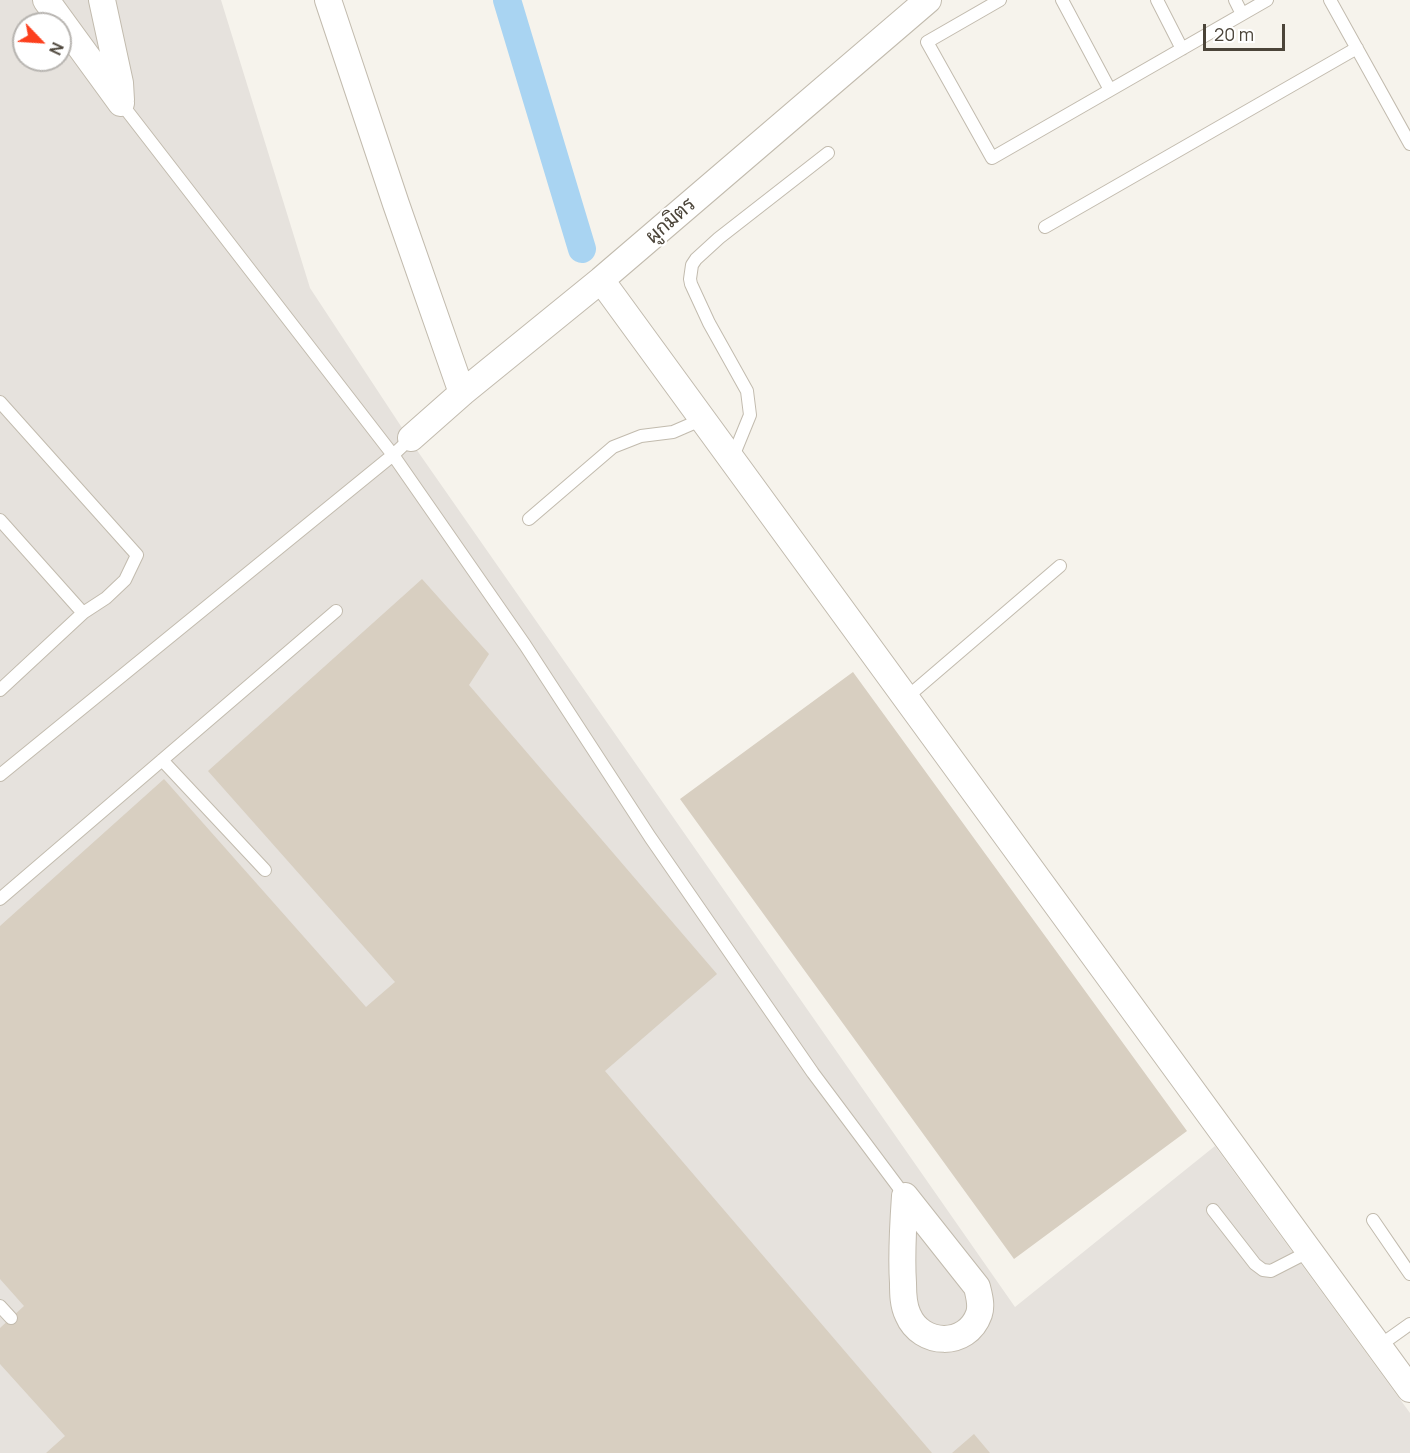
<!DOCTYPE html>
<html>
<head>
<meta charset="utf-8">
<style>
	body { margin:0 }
	#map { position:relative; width:1410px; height:1453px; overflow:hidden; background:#f6f3ec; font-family:Manrope,sans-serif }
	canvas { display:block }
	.north { position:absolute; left:12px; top:12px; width:60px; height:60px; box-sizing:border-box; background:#fff; border:2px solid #b7b4b0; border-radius:50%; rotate:115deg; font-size:16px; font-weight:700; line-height:24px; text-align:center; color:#4b4439 }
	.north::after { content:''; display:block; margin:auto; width:21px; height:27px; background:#fc3f1d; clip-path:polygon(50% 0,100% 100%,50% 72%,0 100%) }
	.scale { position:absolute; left:1203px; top:24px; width:82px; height:27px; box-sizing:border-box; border:3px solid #4b4439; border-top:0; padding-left:8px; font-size:18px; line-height:21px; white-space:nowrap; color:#4b4439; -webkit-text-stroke:4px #fff; paint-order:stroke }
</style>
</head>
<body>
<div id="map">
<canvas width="1410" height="1453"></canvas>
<div class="north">N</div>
<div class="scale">20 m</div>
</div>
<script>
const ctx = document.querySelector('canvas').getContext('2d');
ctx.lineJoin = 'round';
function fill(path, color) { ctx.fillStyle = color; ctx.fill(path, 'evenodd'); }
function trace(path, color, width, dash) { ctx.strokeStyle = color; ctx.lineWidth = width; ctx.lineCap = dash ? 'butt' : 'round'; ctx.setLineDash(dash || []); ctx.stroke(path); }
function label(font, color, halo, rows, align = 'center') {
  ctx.font = font + ' Manrope,Sarabun,sans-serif'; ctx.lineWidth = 4.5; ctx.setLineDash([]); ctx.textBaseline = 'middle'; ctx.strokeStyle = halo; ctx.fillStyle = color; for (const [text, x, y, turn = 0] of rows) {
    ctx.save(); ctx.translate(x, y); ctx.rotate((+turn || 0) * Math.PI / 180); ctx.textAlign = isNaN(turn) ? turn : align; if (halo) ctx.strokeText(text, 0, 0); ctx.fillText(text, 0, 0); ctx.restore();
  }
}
const industrial = new Path2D(`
	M0,0H221L310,288L414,446L1015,1307L1215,1146L1410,1413V1453H0ZM24,24H60V60H24Z`);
const canal = new Path2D(`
	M507,0L582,249`);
const building = new Path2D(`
	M422,579L489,654L469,685L717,974L605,1071L932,1453H46L65,1436L0,1364V1328L24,1306L0,1279V926L164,779L366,1007L395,982L208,771Z
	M853,672L1187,1131L1014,1259L680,799Z
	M974,1434L990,1453H952Z`);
const lane = new Path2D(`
	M1000,0L927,42L992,158L1267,0
	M1062,0L1110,90
	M1157,0L1182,49
	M1235,0L1242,14
	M1330,0L1410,144
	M121,103L393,455L525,645L650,837L813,1073L905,1196
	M1045,227L1357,48
	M0,402L137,555L125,580L106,598L83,613L0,520
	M732,459L750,415L747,391L709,323L691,284L690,279L692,265L696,259L719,238L828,153
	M529,519L613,447L641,436L673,432L703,419
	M0,690L83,613
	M906,698L1060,566
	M162,760L265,870
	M0,775L393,455L411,438
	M0,899L336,611
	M1213,1210L1255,1264L1263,1270L1271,1271L1310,1251
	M1373,1220L1410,1274
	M0,1306L11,1318
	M1379,1346L1410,1324`);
const street = new Path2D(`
	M46,0L121,103
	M102,0L120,83L121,100
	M328,0L396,204L462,393
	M601,280L1410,1389
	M411,438L462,393L601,280L928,0
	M905,1196L977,1287C979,1296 982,1305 979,1314C967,1348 921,1346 908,1315C903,1305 903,1293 903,1283C901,1254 903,1225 905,1196Z`);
const streetNames = [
	["ผูกมิตร",671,221,-41]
];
fill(industrial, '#e6e2dd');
trace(canal, '#a9d4f2', 28);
fill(building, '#d8cfc1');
trace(lane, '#c2bbae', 14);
trace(street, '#c2bbae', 28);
trace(lane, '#fff', 12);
trace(street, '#fff', 26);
label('20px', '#4b4439', '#fff', streetNames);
</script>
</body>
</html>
